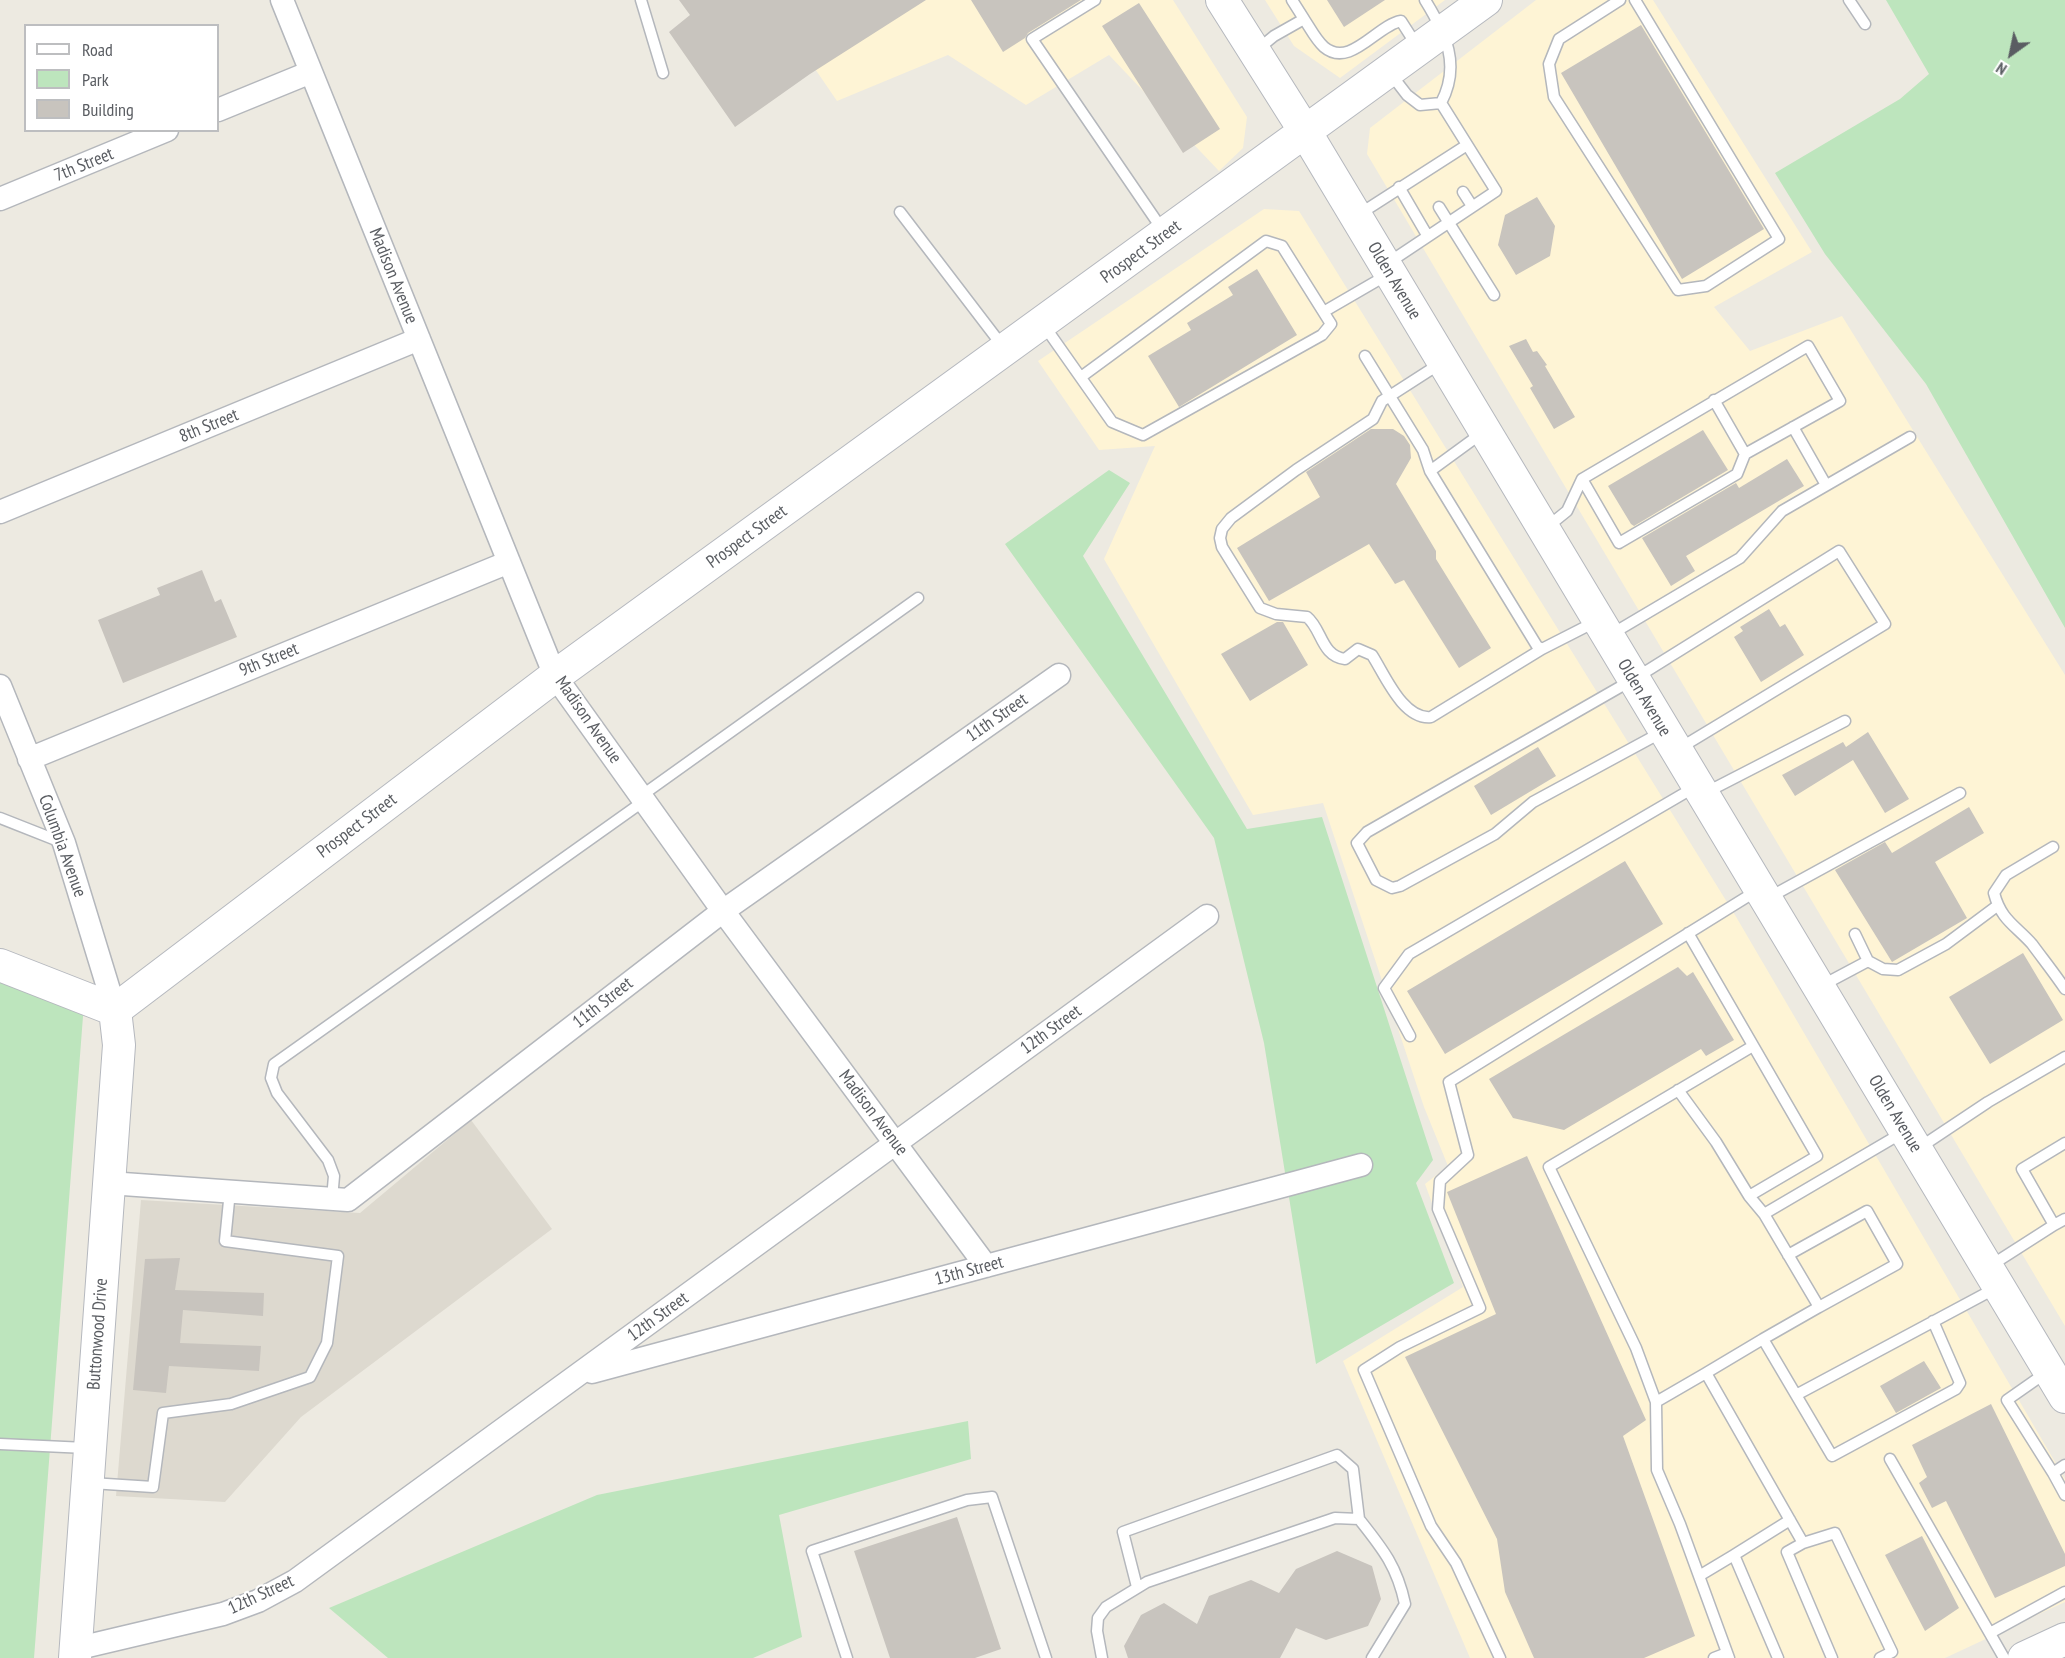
<!DOCTYPE html>
<html>
<head>
<meta charset="utf-8">
<style>
	body { margin:0 }
	#map { position:relative; width:2065px; height:1658px; overflow:hidden; background:#edeae1; font-family:"PT Sans Narrow",sans-serif }
	canvas { display:block }
	.legend { position:absolute; left:24px; top:24px; width:195px; height:108px; box-sizing:border-box; background:#fff; border:2px solid #bdbec0; margin:0; padding:8px 10px; list-style:none; font-size:18px; color:#5a5d62 }
	.legend li { display:flex; align-items:center; gap:12px; height:30px }
	.legend b { width:30px; border:2px solid #bdbec0 }
	.north { position:absolute; left:1981px; top:24px; width:60px; height:60px; -webkit-text-stroke:4px #fff; paint-order:stroke; rotate:213deg; font-size:16px; font-weight:700; line-height:24px; text-align:center; color:#5a5d62 }
	.north::after { content:''; display:block; margin:auto; width:21px; height:27px; background:#5a5d62; clip-path:polygon(50% 0,100% 100%,50% 72%,0 100%) }
</style>
</head>
<body>
<div id="map">
<canvas width="2065" height="1658"></canvas>
<ul class="legend">
<li><b style="height:8px;background:#fff"></b>Road</li>
<li><b style="height:16px;background:#bde5bd"></b>Park</li>
<li><b style="height:16px;background:#c8c4be"></b>Building</li>
</ul>
<div class="north">N</div>
</div>
<script>
const ctx = document.querySelector('canvas').getContext('2d');
ctx.lineJoin = 'round';
function fill(path, color) { ctx.fillStyle = color; ctx.fill(path, 'evenodd'); }
function trace(path, color, width, dash) { ctx.strokeStyle = color; ctx.lineWidth = width; ctx.lineCap = dash ? 'butt' : 'round'; ctx.setLineDash(dash || []); ctx.stroke(path); }
function label(font, color, halo, rows, align = 'center') {
  ctx.font = font + ' "PT Sans Narrow",sans-serif'; ctx.lineWidth = 4.5; ctx.setLineDash([]); ctx.textBaseline = 'middle'; ctx.strokeStyle = halo; ctx.fillStyle = color; for (const [text, x, y, turn = 0] of rows) {
    ctx.save(); ctx.translate(x, y); ctx.rotate((+turn || 0) * Math.PI / 180); ctx.textAlign = isNaN(turn) ? turn : align; if (halo) ctx.strokeText(text, 0, 0); ctx.fillText(text, 0, 0); ctx.restore();
  }
}
const commercial = new Path2D(`
	M768,0H1173L1247,117L1243,148L1219,171L1109,55L1026,105L948,55L837,101Z
	M1265,0H1445L1340,78L1294,46Z
	M1536,0H1653L1812,252L1714,307L1750,351L1842,316L2065,675V1326L1367,154L1370,128Z
	M1264,209L1299,211L1735,915L2065,1479V1602L1945,1658H1470L1343,1361L1463,1287L1425,1184L1448,1166L1424,1107L1323,803L1253,815L1104,559L1155,446L1099,450L1038,361Z`);
const education = new Path2D(`
	M471,1120L552,1229L301,1417L225,1502L116,1496L141,1200L360,1213Z`);
const green = new Path2D(`
	M1886,0H2065V628L1926,384L1825,254L1775,173L1900,99L1929,74Z
	M1109,470L1130,483L1083,556L1247,829L1322,817L1433,1160L1416,1183L1454,1283L1316,1364L1264,1043L1214,838L1005,544Z
	M0,960L85,990L34,1658H0Z
	M968,1421L971,1459L779,1515L802,1637L753,1658H388L329,1608L597,1495Z`);
const building = new Path2D(`
	M679,0H926L810,74L735,127L669,32L690,15Z
	M971,0H1081L1028,33L1025,38L1003,52Z
	M1327,0H1385L1344,27Z
	M1139,3L1220,129L1183,153L1102,26Z
	M1641,25L1764,229L1682,279L1561,73Z
	M1537,197L1555,226L1550,256L1516,275L1498,245L1505,215Z
	M1257,269L1297,335L1179,407L1148,356L1191,330L1187,323L1233,295L1228,287Z
	M1526,339L1533,352L1537,351L1547,365L1545,366L1575,417L1554,429L1530,388L1533,386L1509,346Z
	M1371,429H1393L1404,436L1410,445L1411,458L1396,484L1436,551V559L1491,648L1459,668L1404,580L1395,584L1369,544L1269,601L1237,548L1320,497L1306,472Z
	M1703,430L1728,470L1634,526L1631,524L1608,486Z
	M1787,459L1804,486L1686,556L1695,571L1671,586L1642,538L1736,483L1739,488Z
	M202,570L215,602L221,599L237,637L123,683L98,620L160,595L157,588Z
	M1769,609L1780,627L1785,624L1804,655L1761,682L1734,637L1743,631L1740,627Z
	M1277,622H1283L1308,665L1250,701L1221,654Z
	M1868,732L1909,799L1885,813L1853,760L1795,796L1782,775L1843,742L1846,747Z
	M1538,747L1556,776L1491,815L1474,786Z
	M1969,807L1984,833L1935,862L1967,918L1892,962L1835,870L1885,842L1892,853Z
	M1625,861L1663,924L1445,1054L1407,991Z
	M2023,953L2063,1020L1990,1064L1949,997Z
	M1678,967L1687,976L1693,972L1734,1040L1706,1056L1701,1049L1564,1130L1513,1118L1489,1079Z
	M1527,1156L1646,1420L1623,1436L1695,1636L1644,1658H1534L1505,1592L1497,1539L1405,1357L1496,1314L1447,1192Z
	M180,1258L175,1290L264,1293L263,1316L183,1310L180,1343L261,1346L259,1371L169,1366L166,1393L133,1390L145,1259Z
	M1924,1361L1941,1388L1896,1413L1880,1386Z
	M1991,1404L2065,1554V1566L1995,1598L1946,1501L1932,1508L1919,1483L1927,1477L1912,1445Z
	M957,1517L1001,1649L975,1658H890L854,1551Z
	M1922,1536L1959,1608L1925,1631L1885,1555Z
	M1337,1551L1372,1566L1381,1599L1368,1626L1326,1640L1296,1628L1280,1658H1128L1124,1646L1141,1615L1164,1603L1197,1624L1209,1596L1251,1580L1279,1593L1296,1569Z`);
const lane = new Path2D(`
	M641,0L663,73
	M1095,0L1032,39L1164,232
	M1620,0L1559,39L1549,64L1554,97L1678,290L1706,286L1779,239L1635,0
	M1849,0L1865,24
	M1304,19C1310,28 1316,40 1324,47C1350,69 1377,25 1401,21L1417,46
	M1257,50L1274,36L1304,19L1292,0
	M1390,73L1407,95L1420,105L1441,103
	M1399,187L1427,235
	M1463,192L1472,206
	M1439,207L1494,295
	M900,212L1004,348
	M1358,215L1467,145
	M1388,263L1496,191L1441,103C1461,65 1446,34 1425,0
	M1325,311L1387,275
	M1043,324L1112,422L1143,435L1322,335L1331,324L1282,246L1266,241L1081,377
	M1365,356L1423,450L1430,471L1537,646L1542,649
	M1441,363L1382,401L1373,419L1296,470L1231,518L1222,529L1220,538L1222,547L1260,608L1276,614L1307,617C1322,629 1321,656 1345,659L1358,649L1372,655C1385,675 1403,720 1431,717L1542,649L1595,622
	M1793,427L1826,485
	M1430,471L1482,433
	M1582,479L1619,543L1737,474L1745,454
	M1546,528L1567,511L1582,479L1808,346L1840,401L1745,454L1714,400
	M1610,635L1740,558L1782,511L1910,437
	M1664,731L1533,802L1495,834L1400,886L1392,888L1376,880L1357,843L1367,832L1634,679L1839,551L1885,624L1680,748
	M1705,793L1845,721
	M641,796L918,598
	M0,818L61,842
	M2053,847L2006,875L1994,893C2001,920 2015,925 2032,944C2043,959 2055,974 2065,989
	M1768,898L1960,793
	M1688,933L1817,1156L1749,1196L1764,1214L1819,1307L1763,1339
	M1855,934L1868,961L1883,969L1898,970L1946,944L1997,906
	M1821,986L1868,961
	M1410,1036L1384,988L1409,954L1695,787
	M1678,1090L1716,1142L1749,1196
	M1919,1148L1988,1102L2065,1057
	M332,1199L334,1176L328,1160L277,1093L271,1078L274,1064L644,801
	M1764,1214L1902,1133
	M2054,1225L2065,1219
	M1788,1255L1867,1211L1897,1264L1819,1307
	M1990,1266L2054,1225L2022,1169L2065,1143
	M2047,1372L2007,1400L2053,1473
	M1796,1395L1996,1288
	M1656,1402L1706,1373
	M0,1444L86,1448
	M1890,1459L2004,1658
	M2065,1465L2053,1473L2065,1495
	M91,1483L153,1487L163,1413L231,1404L310,1377L327,1343L338,1256L225,1241L230,1191
	M1803,1543L1787,1552L1832,1658
	M1699,1576L1734,1555
	M1137,1587L1123,1532L1337,1455L1353,1469L1359,1519
	M1990,1633L2065,1592
	M847,1658L812,1551L967,1500L992,1497L1046,1658
	M1102,1658L1097,1631L1098,1618L1106,1607L1147,1582L1335,1518L1359,1519C1382,1548 1397,1566 1405,1604L1372,1658
	M1500,1658L1456,1563L1431,1526L1364,1370L1400,1347L1480,1308L1438,1209L1440,1181L1468,1155L1449,1082L1758,890
	M1714,1658L1727,1653
	M1729,1658L1680,1524L1657,1470L1656,1402L1636,1348L1549,1167L1753,1046
	M1778,1658L1734,1555L1790,1520
	M1880,1658L1892,1652L1835,1533L1803,1543L1706,1373L1763,1339L1832,1456L1956,1389L1960,1383L1933,1321`);
const street = new Path2D(`
	M282,0L555,676L723,911L986,1266
	M218,110L311,72
	M0,199L167,130
	M0,512L419,339
	M0,686L64,843L115,1010
	M29,759L509,562
	M109,1183L348,1200L723,911L1059,675
	M592,1372L1361,1165
	M75,1649L223,1614L258,1601L295,1581L1207,916`);
const secondary = new Path2D(`
	M1222,0L1306,133L2065,1397
	M0,965L115,1010
	M115,1010L555,676L1486,0
	M75,1658L119,1045L115,1010
	M2024,1658L2065,1639`);
const streetNames = [
	["7th Street",84,165,-22],
	["Prospect Street",1141,252,-36],
	["Madison Avenue",393,276,68],
	["Olden Avenue",1394,281,59],
	["8th Street",209,426,-22],
	["Prospect Street",747,537,-36],
	["9th Street",269,660,-22],
	["Olden Avenue",1644,698,59],
	["11th Street",997,718,-35],
	["Madison Avenue",588,720,55],
	["Prospect Street",357,826,-37],
	["Columbia Avenue",62,846,70],
	["11th Street",603,1003,-38],
	["12th Street",1051,1030,-36],
	["Madison Avenue",873,1113,53],
	["Olden Avenue",1895,1114,59],
	["13th Street",969,1271,-15],
	["12th Street",658,1317,-36],
	["Buttonwood Drive",98,1334,-86],
	["12th Street",261,1595,-25]
];
fill(commercial, '#fef4d5');
fill(education, '#ddd9cf');
fill(green, '#bde5bd');
fill(building, '#c8c4be');
trace(lane, '#b4b7bc', 13);
trace(street, '#b4b7bc', 25);
trace(secondary, '#b5b8be', 34);
trace(lane, '#fff', 10);
trace(street, '#fff', 22);
trace(secondary, '#fff', 32);
label('18px', '#5a5d62', '#fff', streetNames);
</script>
</body>
</html>
